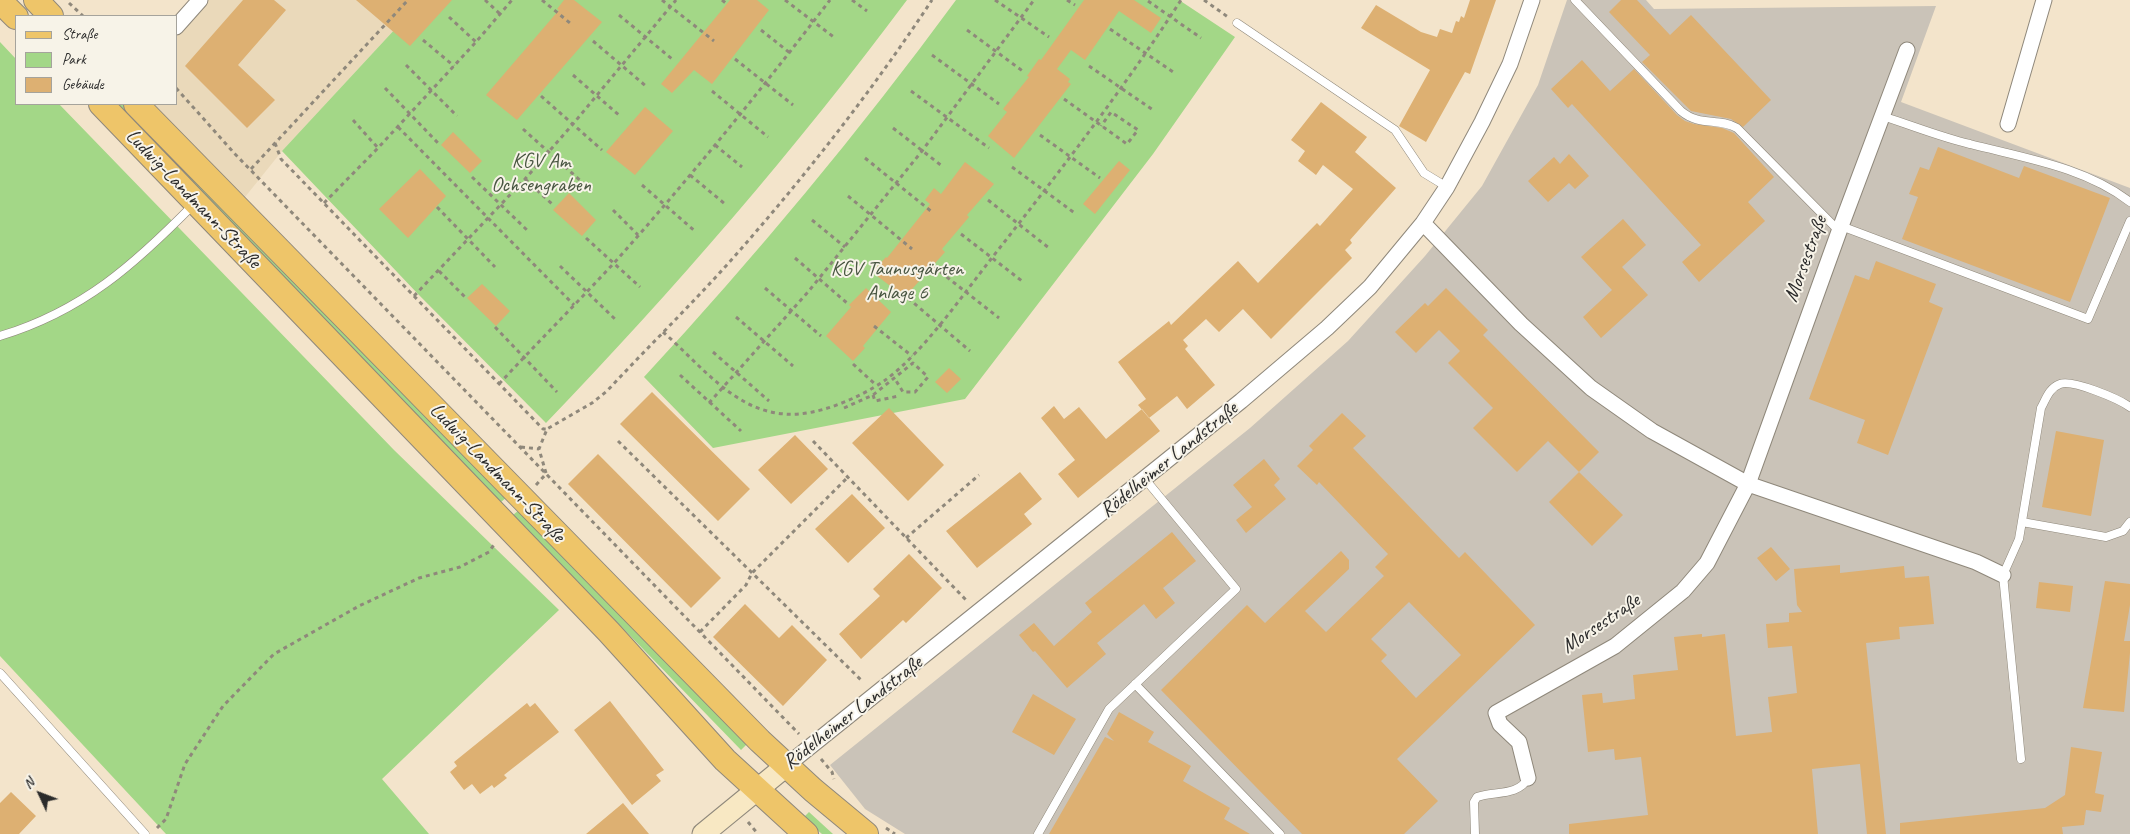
<!DOCTYPE html>
<html>
<head>
<meta charset="utf-8">
<style>
	body { margin:0 }
	#map { position:relative; width:2130px; height:834px; overflow:hidden; background:#f3e4cb; font-family:Caveat,sans-serif }
	canvas { display:block }
	.legend { position:absolute; left:15px; top:15px; width:162px; height:90px; box-sizing:border-box; background:#f7f3e8; border:1px solid #a5a39c; margin:0; padding:6px 9px; list-style:none; font-size:15px; color:#2b2b2b }
	.legend li { display:flex; align-items:center; gap:10px; height:25px }
	.legend b { width:25px; border:1px solid #a5a39c }
	.north { position:absolute; left:15px; top:769px; width:50px; height:50px; -webkit-text-stroke:4px #f7f3e8; paint-order:stroke; rotate:313deg; font-size:14px; font-weight:700; line-height:20px; text-align:center; color:#2b2b2b }
	.north::after { content:''; display:block; margin:auto; width:18px; height:22px; background:#2b2b2b; clip-path:polygon(50% 0,100% 100%,50% 72%,0 100%) }
</style>
</head>
<body>
<div id="map">
<canvas width="2130" height="834"></canvas>
<ul class="legend">
<li><b style="height:6px;background:#eec569"></b>Straße</li>
<li><b style="height:14px;background:#a3d787"></b>Park</li>
<li><b style="height:14px;background:#ddb072"></b>Gebäude</li>
</ul>
<div class="north">N</div>
</div>
<script>
const ctx = document.querySelector('canvas').getContext('2d');
ctx.lineJoin = 'round';
function fill(path, color) { ctx.fillStyle = color; ctx.fill(path, 'evenodd'); }
function trace(path, color, width, dash) { ctx.strokeStyle = color; ctx.lineWidth = width; ctx.lineCap = dash ? 'butt' : 'round'; ctx.setLineDash(dash || []); ctx.stroke(path); }
function label(font, color, halo, rows, align = 'center') {
  ctx.font = font + ' Caveat,sans-serif'; ctx.lineWidth = 4; ctx.setLineDash([]); ctx.textBaseline = 'middle'; ctx.strokeStyle = halo; ctx.fillStyle = color; for (const [text, x, y, turn = 0] of rows) {
    ctx.save(); ctx.translate(x, y); ctx.rotate((+turn || 0) * Math.PI / 180); ctx.textAlign = isNaN(turn) ? turn : align; if (halo) ctx.strokeText(text, 0, 0); ctx.fillText(text, 0, 0); ctx.restore();
  }
}
const built = new Path2D(`
	M200,0H422L282,151L237,207L136,104H176V27Z`);
const industrial = new Path2D(`
	M1567,0H1646L1654,9L1936,6L1901,102L2130,188V834H905L865,809L830,765L1250,428L1348,341L1425,256L1482,186L1538,85Z`);
const green = new Path2D(`
	M422,0H907C796,149 674,290 546,423L417,293L282,151Z
	M956,0H1179L1235,37L1153,154L965,399L713,448L644,377C755,257 859,132 956,0Z
	M0,42L16,59V104H59L394,450L559,610L382,779L429,834H166L0,656Z
	M113,104H123L507,497L501,502Z
	M519,510L748,743L741,750L513,515Z
	M809,812L833,834H822L803,818Z`);
const building = new Path2D(`
	M243,0H274L286,10L238,65L275,100L247,128L185,66Z
	M356,0H452L410,46Z
	M564,0H574L602,22L517,120L486,95L559,10L557,9Z
	M730,0H757L769,10L712,84L694,70L672,93L661,84Z
	M1084,0H1134L1161,18L1151,33L1119,11L1085,60L1071,50L1057,69L1070,79L1068,82L1071,84L1014,158L988,136L1007,112L1003,109L1029,77L1027,76L1039,59L1041,60Z
	M1470,0H1496L1470,74L1465,72L1426,142L1399,126L1430,70L1361,28L1376,5L1421,32L1437,37L1440,29L1452,33L1456,21L1459,22L1461,16L1464,18Z
	M1621,0H1637L1670,35L1691,15L1771,100L1743,127L1731,119L1691,111L1642,62L1650,55L1609,12Z
	M1582,60L1610,91L1634,69L1677,115L1685,121L1694,124L1722,128L1734,133L1774,177L1748,202L1765,221L1699,282L1682,262L1701,245L1572,104L1568,108L1551,89Z
	M1321,102L1367,137L1355,152L1396,188L1350,240L1352,243L1345,250L1352,258L1271,339L1243,309L1219,332L1206,319L1183,340L1188,346L1185,349L1215,385L1187,409L1177,396L1149,418L1138,405L1146,399L1118,362L1169,321L1171,325L1238,261L1258,283L1317,223L1320,226L1353,189L1323,165L1316,175L1298,161L1305,151L1291,140Z
	M645,107L673,131L635,175L606,152Z
	M453,132L482,161L470,173L441,145Z
	M1938,147L2019,178L2024,166L2110,198L2070,302L1902,239L1918,197L1909,194L1920,167L1929,170Z
	M1569,154L1589,176L1575,189L1569,183L1548,202L1528,181L1554,157L1560,164Z
	M1119,161L1130,170L1095,214L1083,204Z
	M965,162L994,184L967,215L969,217L942,249L945,252L905,297L877,276L879,274L874,270L886,257L887,258L930,204L925,200L934,188L941,194Z
	M420,169L446,196L408,238L379,209Z
	M569,193L596,220L582,236L553,210Z
	M1623,219L1646,245L1622,267L1648,295L1601,338L1583,317L1612,290L1581,257Z
	M1876,261L1936,284L1929,302L1943,308L1888,455L1857,443L1865,420L1809,399L1855,275L1869,280Z
	M482,284L510,311L496,326L467,298Z
	M866,288L891,312L863,346L865,348L853,361L826,336L851,307L849,305Z
	M1446,288L1488,330L1483,335L1599,452L1579,472L1548,441L1517,472L1473,428L1493,408L1448,363L1460,351L1439,330L1416,353L1395,332L1425,303L1428,306Z
	M949,368L961,379L947,393L935,382Z
	M652,392L750,489L718,521L620,424Z
	M1054,406L1064,419L1079,407L1106,439L1142,409L1160,431L1078,498L1058,474L1075,460L1041,418Z
	M889,408L944,465L908,501L852,443Z
	M1342,413L1366,436L1353,448L1459,558L1465,552L1535,625L1397,759L1438,801L1404,834H1302L1161,690L1247,605L1265,623L1341,551L1349,560V569L1305,611L1326,632L1384,576L1375,567L1388,554L1319,482L1317,485L1297,466L1313,450L1309,446ZM1409,602L1461,655L1416,698L1381,661L1387,655L1371,639Z
	M2056,431L2104,440L2091,516L2042,507Z
	M795,435L828,469L791,504L758,470Z
	M598,454L721,578L691,608L568,484Z
	M1264,459L1280,479L1274,485L1286,499L1246,533L1236,520L1252,507L1233,485Z
	M1020,472L1042,499L1024,514L1032,524L977,568L946,531Z
	M1579,472L1623,515L1592,546L1549,502Z
	M852,494L885,528L848,563L815,529Z
	M1172,532L1196,561L1163,588L1175,603L1156,619L1144,604L1097,643L1106,654L1067,688L1035,651L1033,652L1019,635L1034,623L1054,646L1092,612L1085,603Z
	M1771,547L1790,569L1776,581L1757,558Z
	M909,554L942,588L906,623L903,620L861,659L839,634L880,596L873,589Z
	M1840,565V573L1904,566L1905,578L1929,576L1934,624L1899,627L1900,639L1866,643L1886,834H1867L1860,764L1812,769L1818,834H1569V824L1648,815L1641,757L1615,760L1614,749L1588,752L1582,695L1602,693L1603,703L1635,699L1633,675L1678,670L1674,637L1702,634V637L1725,634L1736,736L1772,732L1768,697L1797,693L1792,646L1768,648L1766,624L1789,622V613L1802,612L1797,605L1794,569Z
	M2105,581L2130,584V605L2124,641H2130V653L2124,712L2083,708Z
	M2039,582L2073,586L2070,612L2036,608Z
	M745,604L779,638L792,625L827,660L783,706L713,637Z
	M1033,694L1076,719L1054,755L1012,732Z
	M610,701L664,770L656,775L661,781L632,805L574,730Z
	M527,703L530,707L535,703L559,732L504,775L507,778L494,788L492,785L480,794L472,784L464,790L450,772L457,766L454,762Z
	M1119,712L1154,732L1148,742L1191,766L1183,781L1230,808L1224,819L1250,834H1049L1105,737L1114,741L1107,734Z
	M2071,747L2102,752L2095,793L2104,795L2101,812L2086,810L2084,825L2062,827L2063,834H1900V823L2045,808L2065,795Z
	M11,792L36,816L19,834H0V803Z
	M623,803L649,834H586Z`);
const path = new Path2D(`
	M485,0L500,14
	M542,0L570,23
	M662,0L714,41
	M722,0L727,4
	M785,0L835,38
	M852,0L867,11
	M995,0L1049,37
	M1067,0L1075,5
	M1204,0L1228,17
	M1148,1L1201,38
	M69,3L83,16
	M619,15L672,59
	M449,17L476,42
	M1110,29L1176,74
	M761,30L790,53
	M967,30L1024,72
	M423,40L454,66
	M593,41L647,87
	M932,55L999,104
	M735,59L793,105
	M406,65L457,116
	M1089,66L1153,110
	M573,75L620,116
	M176,88L235,154L799,734
	M385,88L438,143
	M712,91L768,137
	M911,91L989,148
	M541,96L602,150
	M1064,99L1127,144L1138,130L1111,112L1101,126
	M353,120L378,148
	M398,127L574,305
	M893,128L942,166
	M523,129L583,183
	M1040,135L1100,178
	M275,143L281,159L543,429H547
	M715,145L742,167
	M865,158L932,212
	M1012,167L1076,214
	M251,169L408,0
	M690,175L725,204
	M472,177L528,231
	M525,179L552,204
	M642,185L696,232
	M848,196L912,249
	M988,200L1049,248
	M324,203L378,148L476,42L512,0
	M437,207L495,267
	M613,210L638,235
	M812,220L845,247
	M961,234L1022,281
	M586,238L640,287
	M795,258L847,303
	M560,266L617,321
	M934,267L999,318
	M439,271L465,297
	M765,288L821,336
	M902,293L970,351
	M414,296L525,179L573,124L676,0
	M736,317L793,366
	M874,326L912,356
	M495,327L557,392
	M663,332C700,364 734,411 785,414C816,417 859,398 884,381C922,354 962,296 991,259C1057,175 1123,90 1181,0
	M713,352L769,401
	M853,364L876,385
	M680,375L741,431
	M499,384C537,343 576,304 614,263C690,178 761,90 830,0
	M873,395L875,401L899,396
	M709,403L808,292L922,151L1034,0
	M844,408L873,395L913,363L928,377L915,392H903L895,379
	M618,441L861,680
	M813,441L966,600
	M521,447L539,449
	M546,473L539,449L547,429L592,403L607,391C646,349 687,309 725,267C800,183 870,94 932,0
	M536,485L546,474
	M906,538L979,475
	M700,632L746,585L752,573L848,477
	M821,759L832,772L834,779
	M748,822L758,834
	M157,828L166,819L185,764L223,706L274,654L359,606L419,578L460,567L489,552L495,543
	M886,828L895,834`);
const lane = new Path2D(`
	M1575,0L1681,111C1700,127 1718,117 1737,128L1839,231
	M1237,23L1395,130L1424,173L1447,187
	M1882,116C1911,125 1940,137 1970,144C2024,158 2085,167 2130,202
	M1841,226L2088,319L2130,221
	M0,336C83,311 135,264 194,204
	M2022,522L2106,537L2123,531L2130,522
	M0,673L145,834
	M1135,684L1280,834
	M2021,759L2003,575L2019,539L2041,408C2046,399 2049,388 2060,384C2072,379 2119,399 2130,407
	M1038,834L1109,709L1236,589L1145,479
	M1475,834L1474,802L1477,797C1494,791 1519,796 1528,778`);
const street = new Path2D(`
	M176,27L200,0
	M2008,124L2044,0
	M1423,223L1521,324L1591,388L1652,431L1748,484L1976,562L2003,575
	M786,766L1241,401L1327,328L1370,287L1423,223L1447,187L1482,122L1510,64L1532,0
	M1528,778L1519,742L1500,724L1496,713L1615,646L1683,591L1707,563L1748,484L1841,226L1907,50`);
const secondary = new Path2D(`
	M703,834L786,766`);
const primary = new Path2D(`
	M36,0L51,16
	M0,1L16,17
	M101,104L609,632L725,760L806,834
	M136,104L760,741L813,790L866,834`);
const parkNames = [
	["KGV Am",541,161],
	["Ochsengraben",541,185],
	["KGV Taunusgärten",897,269],
	["Anlage 6",897,293]
];
const streetNames = [
	["Ludwig-Landmann-Straße",193,199,46],
	["Morsestraße",1806,259,-70],
	["Rödelheimer Landstraße",1169,460,-39],
	["Ludwig-Landmann-Straße",497,473,46],
	["Morsestraße",1601,624,-34],
	["Rödelheimer Landstraße",853,713,-38]
];
fill(built, '#ead9ba');
fill(industrial, '#cac3b8');
fill(green, '#a3d787');
fill(building, '#ddb072');
trace(lane, '#8f887b', 9);
trace(street, '#8f887b', 17);
trace(secondary, '#8f887b', 23);
trace(primary, '#8f887b', 26);
trace(path, '#8f887b', 3, [4, 4]);
trace(lane, '#fff', 8);
trace(street, '#fff', 15);
trace(secondary, '#f8e8c3', 21);
trace(primary, '#eec569', 24);
label('21px', '#495642', '#f7f3e8', parkNames);
label('21px', '#2b2b2b', '#f7f3e8', streetNames);
</script>
</body>
</html>
